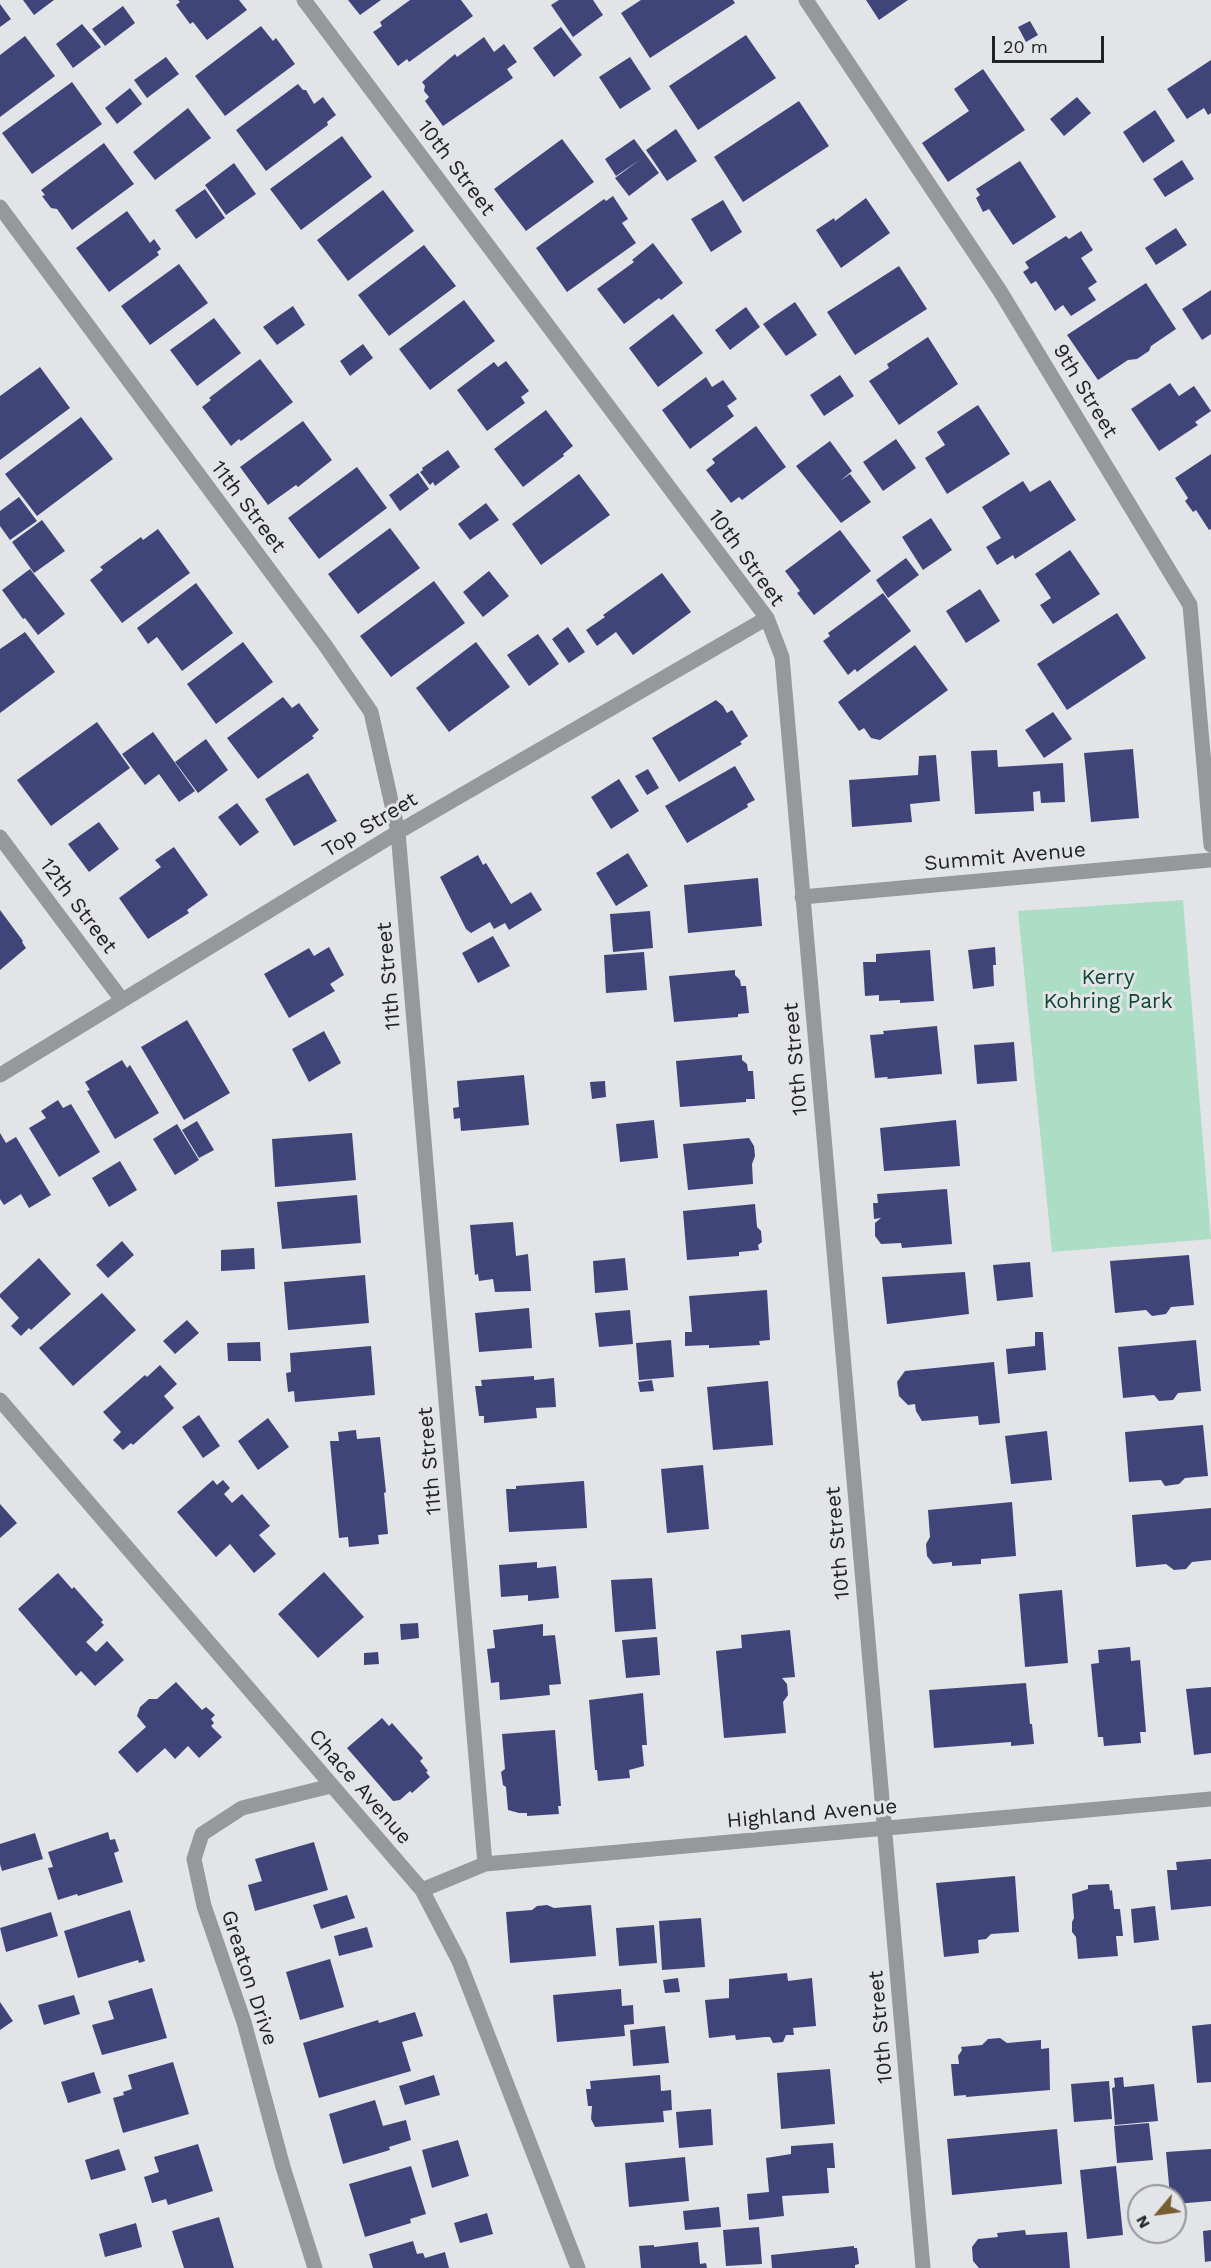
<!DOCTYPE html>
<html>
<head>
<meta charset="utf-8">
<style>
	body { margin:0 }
	#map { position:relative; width:1211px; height:2268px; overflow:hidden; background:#e3e4e8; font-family:"Work Sans",sans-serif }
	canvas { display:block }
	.north { position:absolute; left:1127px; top:2184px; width:60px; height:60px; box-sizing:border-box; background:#e3e4e8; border:2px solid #959699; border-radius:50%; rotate:241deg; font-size:16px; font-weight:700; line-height:24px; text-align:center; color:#212223 }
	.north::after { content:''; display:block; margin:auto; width:21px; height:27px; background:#7a5e31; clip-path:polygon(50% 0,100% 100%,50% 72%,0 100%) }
	.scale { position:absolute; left:992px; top:36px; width:112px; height:27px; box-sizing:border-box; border:3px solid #212223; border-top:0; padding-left:8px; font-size:18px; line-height:21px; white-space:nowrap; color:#212223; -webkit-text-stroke:4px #e3e4e8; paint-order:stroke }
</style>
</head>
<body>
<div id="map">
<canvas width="1211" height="2268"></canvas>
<div class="north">N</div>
<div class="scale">20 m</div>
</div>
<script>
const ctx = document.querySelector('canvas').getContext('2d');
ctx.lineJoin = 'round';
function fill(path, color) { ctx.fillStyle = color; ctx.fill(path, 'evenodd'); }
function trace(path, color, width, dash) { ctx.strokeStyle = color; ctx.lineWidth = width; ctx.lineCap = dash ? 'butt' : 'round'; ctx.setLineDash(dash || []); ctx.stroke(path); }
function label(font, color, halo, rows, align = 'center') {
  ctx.font = font + ' "Work Sans",sans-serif'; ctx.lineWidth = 6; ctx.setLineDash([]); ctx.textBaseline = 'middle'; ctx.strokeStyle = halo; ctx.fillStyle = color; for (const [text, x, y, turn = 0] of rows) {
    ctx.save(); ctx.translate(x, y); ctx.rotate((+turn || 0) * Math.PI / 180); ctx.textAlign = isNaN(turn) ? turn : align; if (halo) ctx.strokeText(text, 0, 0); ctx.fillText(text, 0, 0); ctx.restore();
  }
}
const green = new Path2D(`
	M1183,900L1211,1239L1052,1252L1018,911Z`);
const building = new Path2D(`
	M23,0H54L34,15Z
	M178,0H239L247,10L207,40L193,22L190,24L176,5L180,2Z
	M348,0H381L360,15Z
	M410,0H461L473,16L409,62L407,59L398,66L373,32L382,26L380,22Z
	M559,0H593L603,15L573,37L551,5Z
	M641,0H733L735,3L650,58L621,13Z
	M866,0H908L879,20Z
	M0,4L11,19L0,27Z
	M123,6L135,23L105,46L92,29Z
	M1030,21L1038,35L1026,42L1018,27Z
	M82,24L101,47L73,68L56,44Z
	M261,26L273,41L276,38L295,64L225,116L195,76Z
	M561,27L582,55L554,77L533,48Z
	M746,35L776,78L698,130L669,86Z
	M25,36L55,76L0,117V55Z
	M484,37L494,52L504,44L517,62L507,69L513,78L443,126L425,101L429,97L424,91L425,86L422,82L455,54L457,57Z
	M166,57L179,74L147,98L134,80Z
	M630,57L651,89L620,109L599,77Z
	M1211,60V113L1208,115L1204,108L1187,119L1167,89Z
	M983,69L1025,130L948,182L922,143L969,111L954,89Z
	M72,82L102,124L32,174L2,133Z
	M298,84L303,90H306L314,104L323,97L336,115L327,122L328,125L266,171L236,130Z
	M130,88L142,104L117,124L105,108Z
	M1077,97L1091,113L1064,136L1050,119Z
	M799,101L829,146L743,202L714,157Z
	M188,108L211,138L155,180L133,152Z
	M1155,110L1175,141L1143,163L1123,132Z
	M676,129L697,161L667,181L646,150Z
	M342,136L372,177L301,230L270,189Z
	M562,139L594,182L526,231L494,189Z
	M634,139L659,173L629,196L615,178L641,159L616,176L605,159Z
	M104,143L134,184L72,230L57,209L51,208L42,196L45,195L41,190Z
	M1182,160L1194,179L1165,197L1153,179Z
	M1020,161L1056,217L1013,245L989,209L983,212L976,198L980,195L976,189Z
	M234,163L256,194L226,215L205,185Z
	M205,189L225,218L196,239L175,210Z
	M383,190L414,231L348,281L317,240Z
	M613,196L628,219L622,223L636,243L567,292L536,248L604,199L606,201Z
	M866,198L890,233L841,268L816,230L834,218L835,221Z
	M723,200L742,232L711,252L691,219Z
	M127,211L150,243L154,239L161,249L157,252L159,255L109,292L76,248Z
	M1176,228L1187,245L1156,265L1145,248Z
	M1081,231L1093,250L1081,258L1097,282L1088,288L1096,300L1071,316L1063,305L1055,311L1036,281L1031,284L1023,272L1029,268L1025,262L1066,236L1069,239Z
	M653,243L683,283L661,300L659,298L624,324L597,289L634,262L632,260Z
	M424,245L456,286L389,336L358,295Z
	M179,264L208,303L150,345L121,306Z
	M899,266L927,309L855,355L827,312Z
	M1146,283L1176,329L1151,346L1149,351L1137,359L1128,360L1098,380L1067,335Z
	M1211,290V334L1202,340L1182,309Z
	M464,300L495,341L430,390L399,349Z
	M795,302L817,335L786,356L763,324Z
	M293,306L305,325L277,345L263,327Z
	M746,307L760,327L730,350L715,330Z
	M673,314L703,353L658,387L629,348Z
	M214,318L241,353L197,386L170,350Z
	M928,337L958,384L899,425L869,381L889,368L887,364Z
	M363,344L373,358L350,376L340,361Z
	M260,359L293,402L241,441L239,439L231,446L202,407L211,400L209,398Z
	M506,361L529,391L521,397L525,403L487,431L457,390L494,362L498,367Z
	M40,367L70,408L0,460V396Z
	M840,375L854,396L824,416L810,395Z
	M706,377L712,387L723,380L737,399L727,406L734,416L690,449L662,410Z
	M1170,383L1179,396L1194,386L1211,411L1195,422L1198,425L1159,451L1131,409Z
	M978,405L1010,454L947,494L925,458L945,445L937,432Z
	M546,410L573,446L563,454L564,456L523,487L494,449Z
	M81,417L113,459L37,516L5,474Z
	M303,421L332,460L298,487L296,485L268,505L240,467Z
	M756,426L786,467L742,500L739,497L731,503L706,470L715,463L712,459Z
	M896,439L916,468L883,491L863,462Z
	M830,441L852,471L840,481L850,474L871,502L841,523L796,466Z
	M448,450L460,467L435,486L433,482L430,485L420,472L423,470L422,468Z
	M1211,454V529L1209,530L1196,510L1193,512L1185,501L1188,498L1175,478Z
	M357,467L387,508L319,559L288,518Z
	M418,473L429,489L400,511L389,495Z
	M579,474L610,515L541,565L512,524Z
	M1050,480L1076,520L1015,559L1013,555L997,565L986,547L1001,538L982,507L1023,481L1030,492Z
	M19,497L37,521L10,540L0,526V511Z
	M486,503L499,520L470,540L458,524Z
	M931,518L952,550L923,570L902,537Z
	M42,520L65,551L34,573L12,542Z
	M390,528L420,568L358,614L328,574Z
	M158,529L190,573L122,623L90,580L103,570L100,567L141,537L143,540Z
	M840,530L871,571L814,615L797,593L800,591L785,571Z
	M1070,550L1100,594L1053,624L1040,605L1051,598L1035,574Z
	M906,558L919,575L888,598L876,580Z
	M30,569L65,614L38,635L25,618L23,619L2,590Z
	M489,571L509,596L483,617L463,592Z
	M662,573L691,612L633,655L616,632L597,646L586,630L605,617L603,615Z
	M434,581L465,623L391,677L360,636Z
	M196,583L233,633L182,671L157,637L148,644L137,628Z
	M980,589L1000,621L966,643L946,611Z
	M883,593L911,631L857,672L855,669L848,675L823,641L830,636L828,633Z
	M1117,613L1146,658L1067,710L1037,664Z
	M568,627L585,652L569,663L552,639Z
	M25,632L55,672L0,713V649Z
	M538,634L559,664L529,686L507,655Z
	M243,642L273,682L216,724L187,684Z
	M476,642L510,687L449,732L416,688Z
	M915,645L948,690L880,740L871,738L864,728L859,731L838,702Z
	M283,697L292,708L299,703L319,730L312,736L314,738L258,779L227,738Z
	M716,700L723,706L727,713L732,710L748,736L740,742L742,744L679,782L652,738Z
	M1053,712L1072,739L1044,758L1025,730Z
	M97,722L130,768L51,826L17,780Z
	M153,732L195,791L179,802L159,774L145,785L122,754Z
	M206,739L228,770L198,793L175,762Z
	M1133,749L1139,818L1091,822L1084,753Z
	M997,750L998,767L1063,763L1065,802L1041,803L1040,791L1033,792L1034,811L975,814L971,751Z
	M936,755L940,801L910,804L912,822L852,827L849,780L918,775L919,756Z
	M735,766L755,800L747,804L748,807L687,843L665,806Z
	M648,769L659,788L647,795L635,776Z
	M308,773L337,821L294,846L265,799Z
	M619,779L639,811L611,829L591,797Z
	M237,803L259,832L240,846L218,817Z
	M99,822L119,849L89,872L68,844Z
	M174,847L208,895L187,910L189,913L148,939L119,898L161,867L155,860Z
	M628,853L648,886L616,906L596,873Z
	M478,855L483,865L486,863L511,904L531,892L542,910L509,930L505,923L494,929L490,922L471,933L466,929L440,877Z
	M758,878L762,926L688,933L684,885Z
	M0,910L23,941L22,942L26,948L0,970Z
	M650,911L653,948L613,952L610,914Z
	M493,936L510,966L478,983L462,953Z
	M329,947L344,975L330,984L335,991L289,1018L264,974L309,948L314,956Z
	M995,947L996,965H993L994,986L973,989L968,950Z
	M930,950L934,1001L900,1003V1000L879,1001V995L865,996L863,962H876V954Z
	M644,952L647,990L606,993L604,955Z
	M735,970V975L740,980L741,986H746L749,1013L738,1014V1017L674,1022L669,976Z
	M187,1020L230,1093L184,1120L141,1047Z
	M937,1026L942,1074L887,1079L888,1077L875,1078L870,1035L884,1034L883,1031Z
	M324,1031L341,1063L309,1082L292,1049Z
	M1014,1042L1017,1081L977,1084L974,1045Z
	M742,1055V1060L747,1064L748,1071H753L755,1099H746V1102L680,1107L676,1061Z
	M122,1060L127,1068L130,1065L159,1113L115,1139L87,1091L90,1090L85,1082Z
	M524,1075L529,1125L461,1131L460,1118L454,1119L453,1108L459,1107L457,1081Z
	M605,1081L606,1097L592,1099L590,1082Z
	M58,1100L63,1108L71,1104L100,1152L59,1177L29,1128L46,1118L41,1111Z
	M654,1120L658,1158L620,1162L616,1124Z
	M956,1120L960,1166L884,1171L880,1128Z
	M197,1121L214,1150L199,1158L182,1130Z
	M177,1124L199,1160L175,1175L153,1139Z
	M0,1133L6,1143L16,1137L51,1195L29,1208L21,1194L4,1205L0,1199Z
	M352,1133L356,1180L275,1187L272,1139Z
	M749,1138L754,1146L755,1156L752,1164L753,1184L688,1190L683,1144Z
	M120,1161L137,1190L109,1207L92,1178Z
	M947,1189L952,1244L902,1248L901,1243L881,1244L875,1236V1223L881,1218L874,1219L873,1203H878L877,1194Z
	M357,1195L361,1243L282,1249L277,1202Z
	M755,1204L757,1227L761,1231L762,1242L758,1245L759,1250L739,1252V1256L687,1260L683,1211Z
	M513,1222L516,1256L528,1254L531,1291L495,1292L493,1279L479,1281L478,1274L475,1275L470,1225Z
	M122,1241L134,1255L108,1278L96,1265Z
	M254,1248L255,1269L221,1271V1250Z
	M1189,1255L1194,1305L1171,1307L1166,1314L1152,1316L1146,1310L1115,1313L1110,1261Z
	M39,1258L71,1294L31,1330L29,1328L21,1336L11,1326L19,1318L0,1297V1294Z
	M625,1258L628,1290L595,1293L593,1261Z
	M1030,1262L1033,1297L997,1301L993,1265Z
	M965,1272L969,1314L887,1324L882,1277Z
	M365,1275L369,1323L288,1330L284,1282Z
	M767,1290L770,1340L759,1341L760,1345L709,1348V1345L685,1346V1332H692L689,1296Z
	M102,1293L136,1330L73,1386L39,1348Z
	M529,1308L532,1348L479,1352L475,1313Z
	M630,1310L633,1344L599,1347L595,1313Z
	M187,1320L199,1333L175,1354L163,1341Z
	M1035,1332H1043L1046,1370L1008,1374L1006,1349L1035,1346Z
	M671,1340L674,1377L639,1380L636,1343Z
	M1196,1340L1201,1391L1178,1393L1173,1400L1159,1401L1154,1395L1123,1398L1118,1347Z
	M260,1342L261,1361H228L227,1343Z
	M371,1346L375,1395L295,1402L294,1391L288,1392L286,1373L291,1372L290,1353Z
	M994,1362L1000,1423L979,1425L978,1416L922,1421L916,1411L915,1404L908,1405L899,1396L897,1382L905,1371Z
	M160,1365L177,1384L164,1396L174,1408L133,1445L131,1443L123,1450L113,1440L121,1432L103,1412L145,1375L147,1377Z
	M534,1376V1380L554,1378L556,1407L536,1408L537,1418L484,1423V1416H479L475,1386H482L481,1380Z
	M652,1380L654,1391L640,1392L638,1382Z
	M768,1381L773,1445L713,1450L707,1387Z
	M199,1415L220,1446L203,1458L182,1427Z
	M268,1418L289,1447L258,1470L238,1441Z
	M1203,1425L1208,1476L1185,1478L1179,1484L1165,1486L1161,1480L1129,1482L1125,1432Z
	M356,1430L357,1439L380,1437L386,1492L384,1493L388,1534L378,1535L379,1544L349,1547L348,1537L339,1538L330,1441H339L338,1432Z
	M1047,1431L1052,1480L1011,1484L1005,1436Z
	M703,1465L709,1529L667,1533L661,1469Z
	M213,1480L217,1485L223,1480L230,1488L224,1494L232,1503L242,1494L270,1526L259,1535L276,1554L254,1573L230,1544L216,1557L177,1512Z
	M584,1481L587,1528L509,1532L506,1489H516V1486Z
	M1012,1502L1016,1556L981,1559V1564L952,1566V1562L933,1564L927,1556L926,1544L930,1537L928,1510Z
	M0,1504L17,1523L0,1538Z
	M1211,1508V1560L1192,1562L1186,1569L1174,1570L1166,1564L1136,1567L1132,1515Z
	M537,1562V1568L556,1566L559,1598L528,1601V1595L501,1597L499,1565Z
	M324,1572L364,1617L318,1658L278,1614Z
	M58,1573L72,1589L74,1587L103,1620L101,1622L104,1625L86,1642L96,1652L107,1641L124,1660L95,1686L81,1671L76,1676L18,1609Z
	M652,1578L656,1629L615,1632L611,1580Z
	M1062,1590L1068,1663L1025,1667L1019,1594Z
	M418,1623L419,1638L401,1640L400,1624Z
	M543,1624V1636L555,1635L561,1684L549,1685L550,1695L500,1700L499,1682L491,1683L487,1649L495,1648L493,1630Z
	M790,1630L795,1677L782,1678L787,1684L788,1695L783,1702L786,1733L724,1738L716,1651L742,1648L741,1635Z
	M657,1637L660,1675L626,1678L622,1640Z
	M1130,1647L1131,1661L1140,1660L1146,1732H1140L1141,1743L1104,1746L1103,1737H1098L1091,1664L1099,1663L1098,1650Z
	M378,1652L379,1664L364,1665V1653Z
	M176,1682L202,1710L206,1707L215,1715L211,1719L214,1723L211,1726L222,1737L199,1758L188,1746L175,1759L165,1748L137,1773L118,1752L146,1727L137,1716L140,1707L149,1699H157Z
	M1026,1683L1030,1724H1032L1034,1744L1011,1746V1742L934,1748L929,1690Z
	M1211,1687V1753L1194,1755L1186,1689Z
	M643,1693L647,1745H642L644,1766L629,1770L630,1778L598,1781L597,1770H595L589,1700Z
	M382,1718L389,1726L392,1723L423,1758L420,1761L428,1771L426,1772L430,1777L412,1793L410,1791L400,1800L393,1801L347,1748Z
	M555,1730L561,1806H558L559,1814L527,1816V1813H519L508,1810L506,1787L503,1785L501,1772L505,1769L502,1734Z
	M108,1832L110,1840L115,1839L119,1851L114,1853L123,1882L78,1896L77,1894L58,1900L48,1868L53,1867L48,1852Z
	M35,1833L43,1859L2,1871L0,1864V1844Z
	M314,1842L328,1890L255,1911L248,1885L262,1881L255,1859Z
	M1211,1859V1906L1171,1910L1167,1870H1177L1176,1862Z
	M1015,1876L1019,1932L991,1934L986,1939L978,1940L979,1953L944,1957L936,1883Z
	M1109,1884L1110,1891L1112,1890L1114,1909H1120L1123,1936H1116L1118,1956L1078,1959L1076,1937L1072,1932V1922L1074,1918L1072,1894L1088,1889V1885Z
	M347,1895L355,1918L321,1929L313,1905Z
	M547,1905L554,1908L591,1905L596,1956L510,1963L506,1912L532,1910L537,1906Z
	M1155,1906L1159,1940L1134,1943L1131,1909Z
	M130,1910L145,1961L139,1963L138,1960L78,1978L64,1931Z
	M51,1912L58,1936L6,1952L0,1928Z
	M701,1918L705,1967L662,1970L659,1921Z
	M654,1925L657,1963L619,1966L616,1928Z
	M367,1927L373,1947L339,1956L334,1936Z
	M330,1959L344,2007L300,2020L286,1972Z
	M787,1973L788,1981L812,1978L816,2026L793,2028L794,2035H786L783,2042L773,2043L770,2037H765L736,2040L735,2035L709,2038L705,2000L729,1998V1979Z
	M678,1978L680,1992L665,1993L663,1980Z
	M152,1988L167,2038L102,2055L92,2025L114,2019L108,2001Z
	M621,1989L622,2006L633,2005L634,2024L624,2025L625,2036L557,2042L553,1995Z
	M74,1995L80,2014L44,2025L38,2005Z
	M0,2002L13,2021L0,2030Z
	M415,2012L423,2036L402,2042L411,2071L319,2098L303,2043L378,2020L379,2023Z
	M1211,2024V2082L1197,2083L1192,2026Z
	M665,2026L669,2063L633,2066L630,2030Z
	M1000,2038L1007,2043L1041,2040V2049L1049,2048L1050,2090L966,2097V2095L954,2096L951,2064H959L958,2056L962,2050L961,2047L982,2045L988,2039Z
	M173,2062L189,2114L123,2133L113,2098L124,2095L123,2092L132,2089L128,2075Z
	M830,2069L835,2124L781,2129L777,2073Z
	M94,2072L101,2093L68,2103L61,2082Z
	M434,2075L440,2095L405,2105L399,2086Z
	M660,2075L661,2091L671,2090L672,2110L663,2111L664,2122L595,2127L591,2119L592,2106H588L586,2089H591L590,2081Z
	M1123,2077L1124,2087L1154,2084L1158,2121L1115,2125L1112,2088L1115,2087L1114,2078Z
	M1109,2081L1112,2119L1074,2122L1071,2084Z
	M375,2100L383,2126L406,2120L411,2140L389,2147L390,2150L343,2164L329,2114Z
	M711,2109L713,2145L679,2148L676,2112Z
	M1149,2123L1153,2160L1117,2163L1114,2126Z
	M1057,2129L1062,2184L952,2195L947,2139Z
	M458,2140L469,2176L432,2188L422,2150Z
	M833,2143L835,2168H827L829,2193L782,2196L784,2216L749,2220L747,2194L769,2192L766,2158L791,2154V2146Z
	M198,2144L213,2191L168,2205L166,2199L152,2203L144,2177L159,2172L154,2157Z
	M119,2149L126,2170L91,2180L85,2160Z
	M1211,2149V2201L1175,2204V2196H1170L1166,2152Z
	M685,2157L689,2201L629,2207L625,2163Z
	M411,2166L426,2214L410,2219L411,2223L365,2237L349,2184Z
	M1116,2166L1123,2235L1087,2239L1080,2170Z
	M719,2207L721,2227L685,2230L683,2211Z
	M487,2213L493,2234L460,2243L454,2223Z
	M219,2217L234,2268H184L172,2231Z
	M136,2223L142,2247L105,2257L99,2234Z
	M759,2227L762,2264L726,2266L723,2230Z
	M1025,2230L1026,2235L1067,2232L1070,2268H979L973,2261L972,2247L978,2239L998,2237L997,2233Z
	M1211,2230V2261L1205,2262L1203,2231Z
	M413,2241L417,2254L423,2253L425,2258L445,2252L449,2268H373L369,2254Z
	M698,2242L700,2264L706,2263L707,2268H641L639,2246L654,2245V2247Z
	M854,2246V2248H857L859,2264L855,2265V2268H772L771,2255Z`);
const minor = new Path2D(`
	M304,0L767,618L782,657L923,2268
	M806,0L1000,291L1190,605L1211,845
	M0,207L325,645L371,712L398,832L485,1864
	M0,837L122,1000
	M802,897L1211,860
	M0,1075L398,832L767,618
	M0,1400L422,1890L459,1961L578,2268
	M422,1890L485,1864L1211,1799
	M315,2268L283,2167L244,2022L204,1906L194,1859L202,1834L242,1808L331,1786`);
const streetNames = [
	["10th Street",456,168,53],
	["9th Street",1085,391,59],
	["11th Street",248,507,53],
	["10th Street",746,558,54],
	["Top Street",370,825,-31],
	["Summit Avenue",1005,857,-5],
	["12th Street",78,906,53],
	["11th Street",389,976,-95],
	["10th Street",796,1059,-95],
	["11th Street",430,1461,-95],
	["10th Street",838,1543,-95],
	["Chace Avenue",360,1787,49],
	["Highland Avenue",812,1814,-5],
	["Greaton Drive",249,1978,72],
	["10th Street",881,2027,-95]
];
const parkNames = [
	["Kerry",1108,978],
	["Kohring Park",1108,1002]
];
fill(green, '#acddc5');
fill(building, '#404579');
trace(minor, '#969899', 15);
label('21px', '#212223', '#e3e4e8', streetNames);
label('21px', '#0c4832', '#e3e4e8', parkNames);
</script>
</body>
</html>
